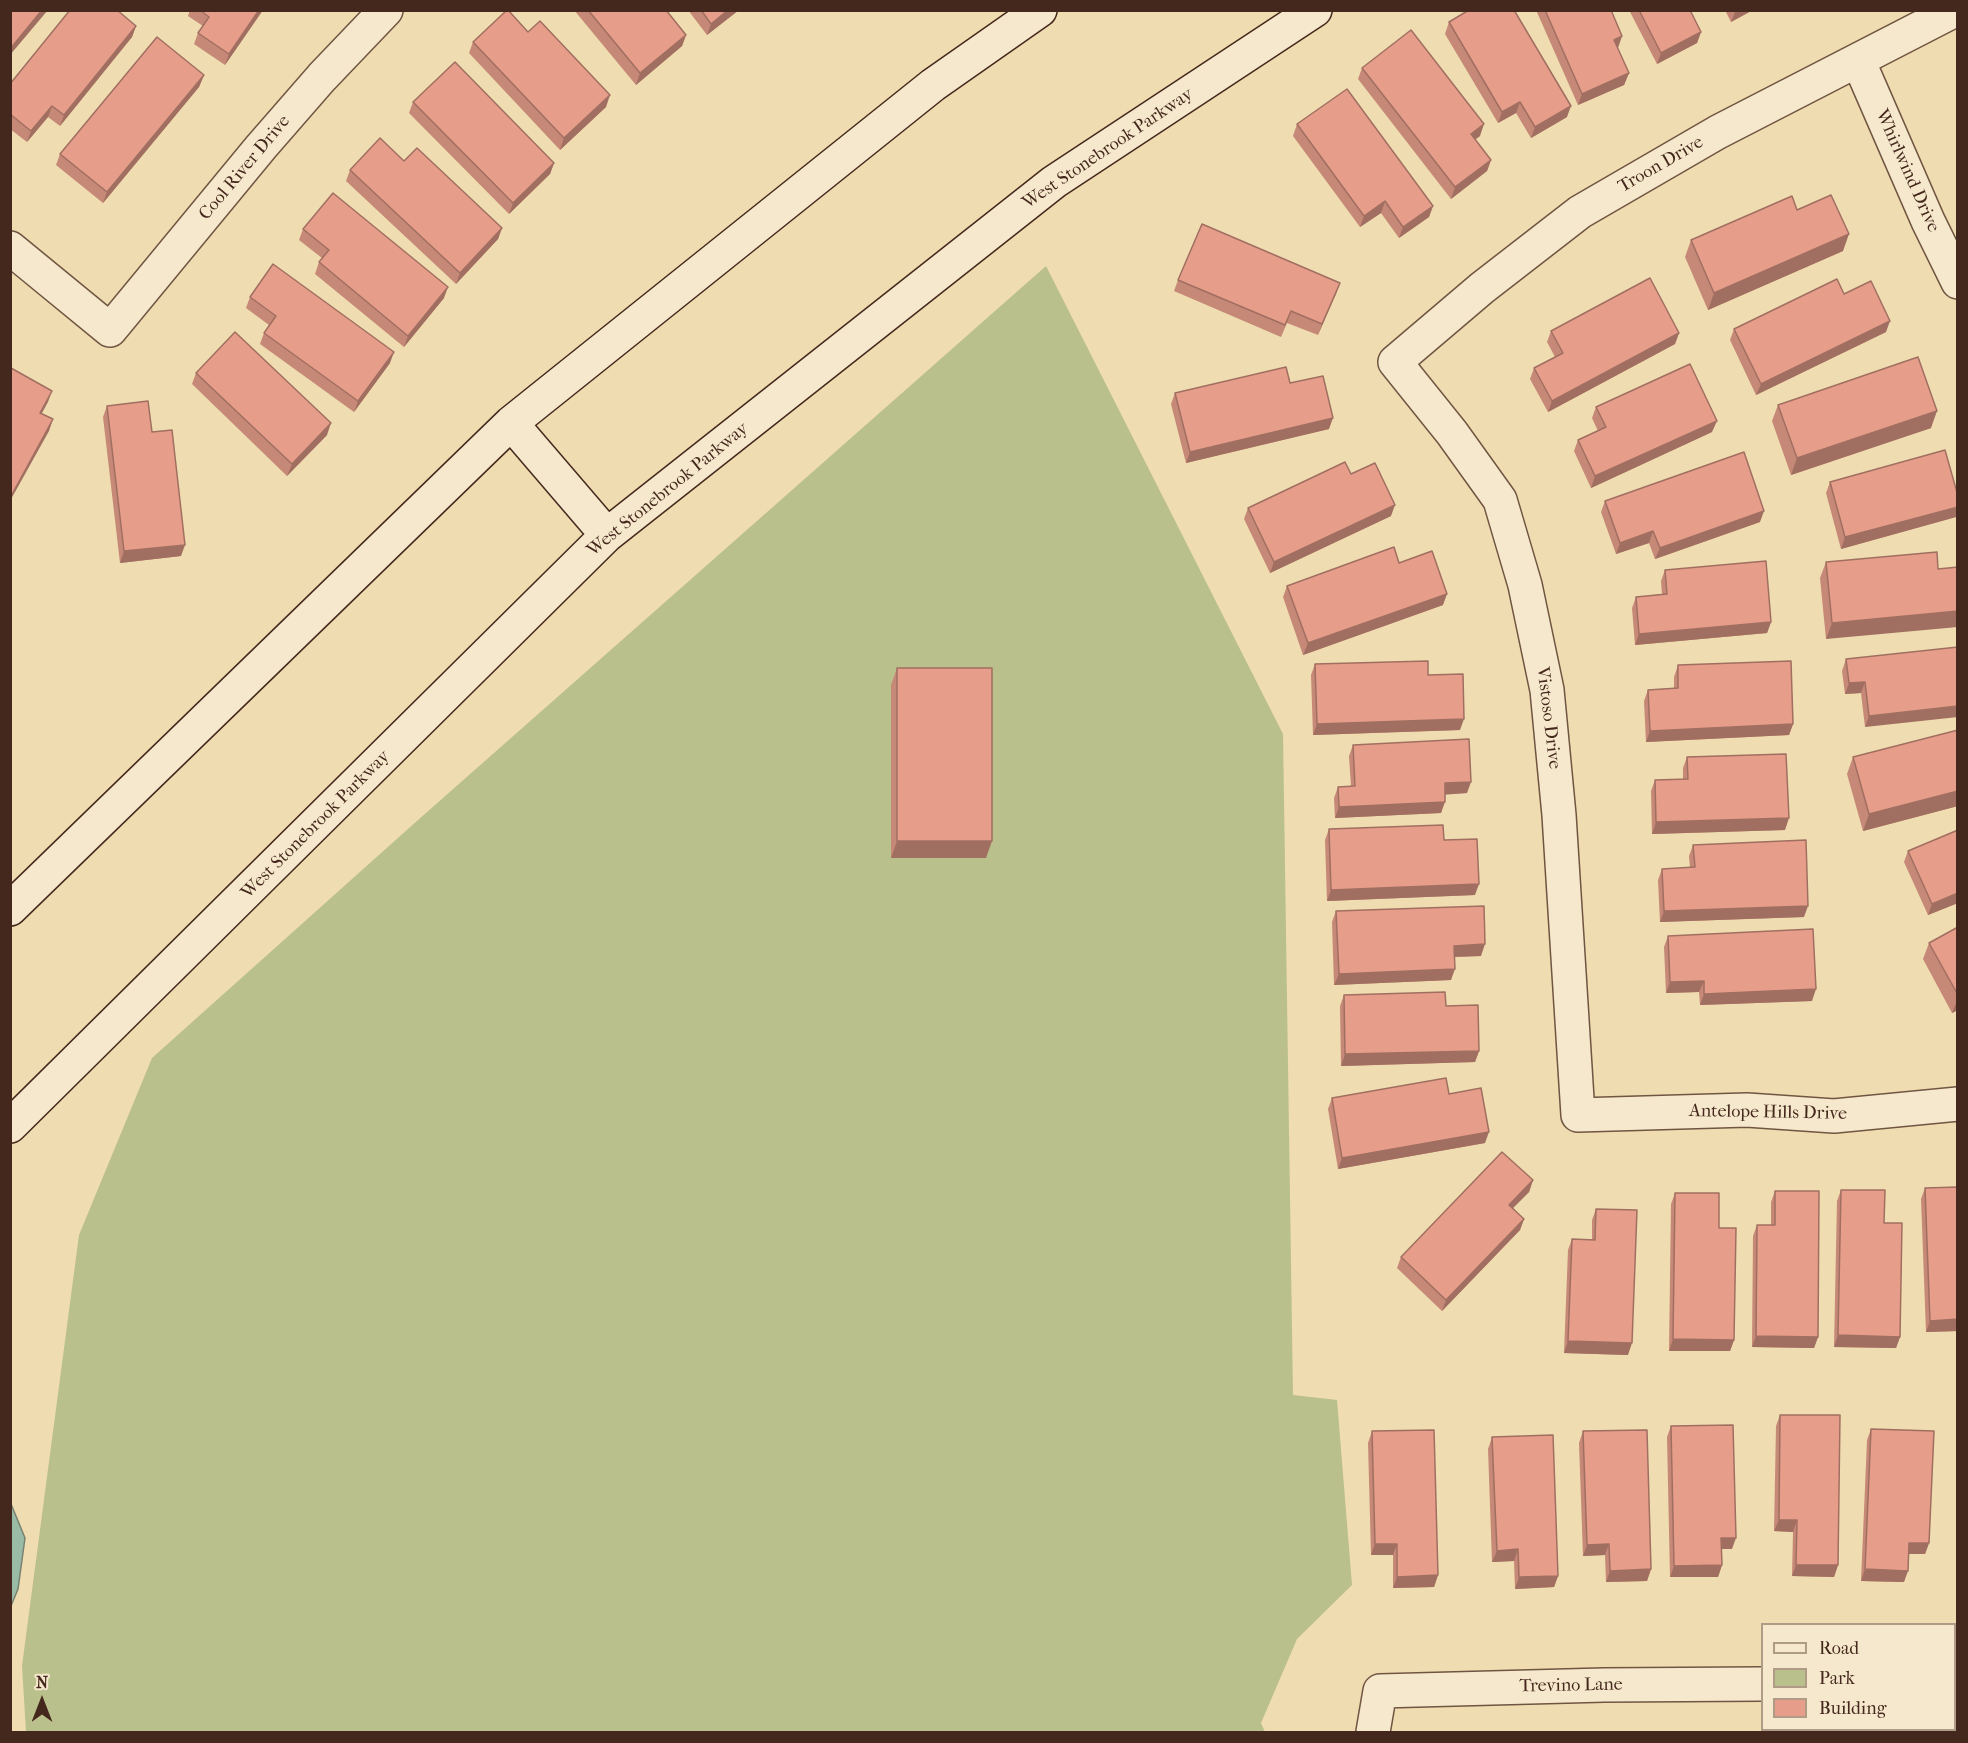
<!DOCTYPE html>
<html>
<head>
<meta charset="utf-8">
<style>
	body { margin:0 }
	#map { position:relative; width:1968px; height:1743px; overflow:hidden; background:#efdcb0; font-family:"IM FELL French Canon",serif }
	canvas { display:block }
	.frame { position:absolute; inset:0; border:12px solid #45281d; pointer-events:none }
	.legend { position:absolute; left:1761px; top:1623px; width:195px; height:108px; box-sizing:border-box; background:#f5e8cc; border:2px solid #af9b86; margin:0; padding:8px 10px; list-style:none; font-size:18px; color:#45281d }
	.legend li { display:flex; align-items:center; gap:12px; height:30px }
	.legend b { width:30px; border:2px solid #af9b86 }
	.north { position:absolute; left:12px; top:1671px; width:60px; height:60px; -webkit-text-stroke:4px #f5e8cc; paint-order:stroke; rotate:0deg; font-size:16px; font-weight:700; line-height:24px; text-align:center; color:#45281d }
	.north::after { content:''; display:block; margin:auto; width:21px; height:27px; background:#45281d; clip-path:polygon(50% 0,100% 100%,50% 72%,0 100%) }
</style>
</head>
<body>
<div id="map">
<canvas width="1968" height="1743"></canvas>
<div class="frame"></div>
<ul class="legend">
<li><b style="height:8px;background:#f5e8cc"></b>Road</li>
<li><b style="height:16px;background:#bac08b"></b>Park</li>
<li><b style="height:16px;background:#e69e8a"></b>Building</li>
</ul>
<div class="north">N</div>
</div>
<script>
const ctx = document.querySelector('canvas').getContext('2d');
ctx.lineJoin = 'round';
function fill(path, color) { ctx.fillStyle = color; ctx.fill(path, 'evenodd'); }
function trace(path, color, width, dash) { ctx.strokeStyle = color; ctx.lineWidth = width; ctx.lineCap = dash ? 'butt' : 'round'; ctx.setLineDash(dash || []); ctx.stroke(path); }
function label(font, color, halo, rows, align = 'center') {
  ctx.font = font + ' "IM FELL French Canon",serif'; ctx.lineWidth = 6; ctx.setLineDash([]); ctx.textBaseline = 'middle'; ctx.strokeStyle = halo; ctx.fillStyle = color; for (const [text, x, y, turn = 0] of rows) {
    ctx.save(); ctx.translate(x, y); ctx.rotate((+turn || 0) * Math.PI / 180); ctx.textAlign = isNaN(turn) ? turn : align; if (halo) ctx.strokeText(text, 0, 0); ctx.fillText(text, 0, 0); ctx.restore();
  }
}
const green = new Path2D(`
	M1046,266L1283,734L1293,1395L1337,1400L1352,1585L1297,1639L1261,1723L1265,1732H26L22,1666L79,1235L152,1058L418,820Z`);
const water = new Path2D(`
	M11,1504L25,1538L18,1589L11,1606Z`);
const street = new Path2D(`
	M1955,10L1718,132L1580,212L1482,288L1395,362L1452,433L1500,500L1525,585L1547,690L1559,815L1578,1115L1747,1110L1834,1116L1958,1104
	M1858,60L1928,221L1958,282
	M10,248L110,330L261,147L322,77L386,10
	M1954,1687H1958
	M1373,1732L1380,1691L1604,1685L1762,1684
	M1891,1732L1892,1730`);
const secondary = new Path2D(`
	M511,423L607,535
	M10,909L511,423L933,85L1040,10
	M10,1126L607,535L1054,182L1315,10`);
const wall = new Path2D(`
	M190,10H263L225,65L194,44L198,33L203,26L188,16Z
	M574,10H666L686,35L682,46L636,85Z
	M688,10H739L707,35Z
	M1536,10H1611L1622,36L1617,48L1629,73L1624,85L1578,105Z
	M1629,10H1690L1701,32L1697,43L1657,64Z
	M1725,10H1753L1731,22Z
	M1449,22L1567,117L1531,138L1516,113L1498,123L1445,34Z
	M136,26L132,37L60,126L48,117L27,142L10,129V84Z
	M528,32L606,107L560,150L469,53L473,42Z
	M1362,68L1480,136L1475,139L1491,160L1487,171L1451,199L1358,79Z
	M204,75L199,87L103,203L56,165L60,154Z
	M413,102L554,163L550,174L509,214L409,113Z
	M1297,124L1433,206L1429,217L1399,238L1381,213L1360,227L1293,136Z
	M404,161L502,228L498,239L456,284L346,181L350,170Z
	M1797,210L1843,251L1708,310L1685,257L1691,240Z
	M303,229L444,298L404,347L315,274L319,262L322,258L299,240Z
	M1178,280L1340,283L1318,335L1287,323L1281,337L1174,291Z
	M1844,294L1886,332L1756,395L1730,340L1734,329Z
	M250,297L390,363L354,412L260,344L264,333L269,325L246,308Z
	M1551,331L1679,333L1675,344L1548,412L1530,379L1534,368L1555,357L1547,342Z
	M196,373L327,435L287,476L192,384Z
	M1290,383L1329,429L1186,463L1171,404L1175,393Z
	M1778,405L1931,428L1791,475L1772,421Z
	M107,406L152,432L181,556L120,563L103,417Z
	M1596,407L1712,432L1591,488L1574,451L1578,440L1598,431L1592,418Z
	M1351,474L1391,516L1270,573L1244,519L1248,508Z
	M1830,482L1956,517L1841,549L1826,493Z
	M1605,501L1760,522L1655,559L1649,543L1616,554L1601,512Z
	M1826,562L1938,569L1826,639L1820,578Z
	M1399,563L1443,605L1303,655L1283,597L1287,586Z
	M1665,570L1771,622L1767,633L1635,645L1632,608L1636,597L1662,594L1661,581Z
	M1958,647L1865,727L1861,693L1845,694L1842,671L1846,659Z
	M1315,664L1428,675L1460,730L1313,735L1311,675Z
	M1678,665L1793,724L1789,735L1646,742L1644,701L1648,690L1674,688V677Z
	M897,668L986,858H891V685Z
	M1958,730V806L1863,831L1847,774L1853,757Z
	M1353,745L1467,793L1445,794L1441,813L1335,818L1334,798L1338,787L1351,786L1349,756Z
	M1687,757L1785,830L1652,834L1651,791L1655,780H1683V768Z
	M1329,829L1444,840L1475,895L1327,901L1325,840Z
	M1958,830V903L1928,915L1904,862L1908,851Z
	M1693,845L1804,917L1660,922L1658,880L1662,869L1690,868L1689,856Z
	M1336,911L1481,956L1454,957L1451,980L1334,985L1332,922Z
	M1958,927V1010L1952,1013L1923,959L1929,943Z
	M1668,936L1812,1001L1700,1005L1699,992L1666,993L1664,947Z
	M1344,995L1446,1006L1479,1051L1475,1062L1341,1066L1340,1006Z
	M1449,1094L1485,1143L1338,1169L1328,1109L1332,1098Z
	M1533,1180L1529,1192L1513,1208L1524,1219L1520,1230L1442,1311L1397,1268L1401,1257Z
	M1958,1187V1331L1926,1332L1921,1199L1925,1188Z
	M1841,1190L1884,1223L1900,1337L1896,1348L1834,1347L1837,1201Z
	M1775,1191L1818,1337L1814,1348L1752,1347L1753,1236L1757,1225H1771V1202Z
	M1675,1193L1719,1228L1734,1340L1730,1351H1669L1671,1204Z
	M1596,1209L1628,1355L1564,1353L1568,1250L1572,1239L1592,1240V1220Z
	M1780,1415L1838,1565L1834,1577L1792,1576L1793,1532L1774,1531L1776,1426Z
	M1671,1426L1732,1549H1721L1722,1565L1718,1577H1670L1667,1437Z
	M1871,1429L1929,1543L1925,1554H1908L1904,1582L1861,1581L1867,1440Z
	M1372,1431L1438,1575L1434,1587L1393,1588V1555H1371L1368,1443Z
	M1583,1431L1651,1569L1647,1581L1606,1582L1605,1555L1583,1556L1579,1443Z
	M1492,1437L1558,1576L1554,1587L1515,1589L1514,1561L1492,1562L1488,1449Z`);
const shadedWall = new Path2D(`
	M42,10H48L10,55V49Z
	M259,10H263L225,65L229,54Z
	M728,10H739L707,35L711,24Z
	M1736,10H1753L1731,22Z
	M136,26L132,37L60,126L64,115Z
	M1701,32L1697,43L1657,64L1661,53Z
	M686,35L682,46L636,85L640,73Z
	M1622,36L1618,48L1610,51L1614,40Z
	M1629,73L1624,85L1578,105L1582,94Z
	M204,75L199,87L103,203L107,192Z
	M610,95L606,107L560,150L564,138Z
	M1520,102L1516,113L1498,123L1502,112Z
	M52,106L48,117L27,142L31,131Z
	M1571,106L1567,117L1531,138L1535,127Z
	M1484,124L1480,136L1467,146L1471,134Z
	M1491,160L1487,171L1451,199L1455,187Z
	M554,163L550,174L509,214L513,203Z
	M1385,201L1381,213L1360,227L1364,216Z
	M1433,206L1429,217L1399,238L1403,227Z
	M502,228L498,239L456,284L460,273Z
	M1849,234L1843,251L1708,310L1714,293Z
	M1340,283L1336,294L1318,335L1322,324Z
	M448,287L444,298L404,347L408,336Z
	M1890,321L1886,332L1756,395L1761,384Z
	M1679,333L1675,344L1548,412L1552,401Z
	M394,352L390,363L354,412L358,401Z
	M52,391L48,402L36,424L40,413Z
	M1937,411L1931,428L1791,475L1797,458Z
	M1333,418L1329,429L1186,463L1190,452Z
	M53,419L49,431L10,501V498Z
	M1717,421L1712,432L1591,488L1595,476Z
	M331,423L327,435L287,476L292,464Z
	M1395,505L1391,516L1270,573L1274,562Z
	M1958,507V513L1956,517L1841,549L1845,537Z
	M1764,511L1760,522L1655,559L1660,548Z
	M1653,531L1649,543L1616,554L1620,543Z
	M185,545L181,556L120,563L124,551Z
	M1447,594L1443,605L1303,655L1308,643Z
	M1958,611V627L1826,639L1832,623Z
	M1771,622L1767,633L1635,645L1639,634Z
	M1865,682L1861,693L1845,694L1849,683Z
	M1958,706V717L1865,727L1869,716Z
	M1464,719L1460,730L1313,735L1317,724Z
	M1793,724L1789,735L1646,742L1650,731Z
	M1471,782L1467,793L1441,795L1445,783Z
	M1958,791V806L1863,831L1869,814Z
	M1445,802L1441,813L1335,818L1339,807Z
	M1789,818L1785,830L1652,834L1656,822Z
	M897,841H992L986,858H891Z
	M1479,884L1475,895L1327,901L1331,890Z
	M1958,893V903L1928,915L1932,904Z
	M1808,906L1804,917L1660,922L1664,911Z
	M1485,944L1481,956L1450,957L1454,946Z
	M1455,969L1451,980L1334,985L1339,974Z
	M1704,981L1699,992L1666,993L1670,982Z
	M1816,989L1812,1001L1700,1005L1704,994Z
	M1958,998V1010L1952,1013Z
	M1479,1051L1475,1062L1341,1066L1345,1054Z
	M1489,1132L1485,1143L1338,1169L1342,1158Z
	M1533,1180L1529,1192L1505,1216L1509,1205Z
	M1524,1219L1520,1230L1442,1311L1446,1300Z
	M1958,1319V1331L1926,1332L1930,1321Z
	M1838,1335L1900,1337L1896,1348L1834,1347Z
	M1756,1336L1818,1337L1814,1348L1752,1347Z
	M1673,1339L1734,1340L1730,1351H1669Z
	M1568,1341L1632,1343L1628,1355L1564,1353Z
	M1779,1520H1797L1793,1532L1774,1531Z
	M1721,1538H1736L1732,1549H1717Z
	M1909,1543H1929L1925,1554H1905Z
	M1375,1544H1397L1393,1555H1371Z
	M1609,1544L1605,1555L1583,1556L1587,1545Z
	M1518,1549L1514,1561L1492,1562L1497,1551Z
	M1722,1565L1718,1577H1670L1674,1566Z
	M1796,1565H1838L1834,1577L1792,1576Z
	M1651,1569L1647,1581L1606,1582L1610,1571Z
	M1865,1569L1908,1571L1904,1582L1861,1581Z
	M1438,1575L1434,1587L1393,1588L1397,1577Z
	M1558,1576L1554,1587L1515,1589L1519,1577Z`);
const building = new Path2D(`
	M10,10H42L10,49Z
	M70,10H117L136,26L64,115L52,106L31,131L10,114V84Z
	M200,10H259L229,54L198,33L209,17Z
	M507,10H508L528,32L540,21L610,95L564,138L473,42Z
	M588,10H666L686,35L640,73Z
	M701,10H728L711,24Z
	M1469,10H1514L1571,106L1535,127L1520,102L1502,112L1449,22Z
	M1545,10H1611L1622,36L1614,40L1629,73L1582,94Z
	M1639,10H1690L1701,32L1661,53Z
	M1411,30L1484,124L1471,134L1491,160L1455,187L1362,68Z
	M157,37L204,75L107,192L60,154Z
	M455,62L554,163L513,203L413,102Z
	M1347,89L1433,206L1403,227L1385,201L1364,216L1297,124Z
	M380,138L404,161L417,148L502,228L460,273L350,170Z
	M333,193L448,287L408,336L319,262L329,250L303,229Z
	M1831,195L1849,234L1714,293L1691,240L1792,196L1797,210Z
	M1202,224L1340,283L1322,324L1291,311L1285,325L1178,280Z
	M273,264L394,352L358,401L264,333L276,316L250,297Z
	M1650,278L1679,333L1552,401L1534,368L1563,353L1551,331Z
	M1837,279L1844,294L1871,281L1890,321L1761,384L1734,329Z
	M235,332L331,423L292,464L196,373Z
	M1918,357L1937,411L1797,458L1778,405Z
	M1690,364L1717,421L1595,476L1578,440L1606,427L1596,407Z
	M1286,367L1290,383L1323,376L1333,418L1190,452L1175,393Z
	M11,368L52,391L40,413L53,419L10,498Z
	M148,401L152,432L172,430L185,545L124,551L107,406Z
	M1945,450L1958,496V507L1845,537L1830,482Z
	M1744,452L1764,511L1660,548L1653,531L1620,543L1605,501Z
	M1345,462L1351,474L1375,463L1395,505L1274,562L1248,508Z
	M1394,547L1399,563L1432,551L1447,594L1308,643L1287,586Z
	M1937,552L1938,569L1958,567V611L1832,623L1826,562Z
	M1766,561L1771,622L1639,634L1636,597L1667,594L1665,570Z
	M1958,647V706L1869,716L1865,682L1849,683L1846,659Z
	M1428,661V675L1463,674L1464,719L1317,724L1315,664Z
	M1791,661L1793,724L1650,731L1648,690L1678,688V665Z
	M897,668H992V841H897Z
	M1958,730V791L1869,814L1853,757Z
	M1469,739L1471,782L1445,783V802L1339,807L1338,787L1355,786L1353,745Z
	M1786,754L1789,818L1656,822L1655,780L1688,779L1687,757Z
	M1443,825L1444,840L1477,839L1479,884L1331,890L1329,829Z
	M1958,830V893L1932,904L1908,851Z
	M1806,840L1808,906L1664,911L1662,869L1695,867L1693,845Z
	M1484,906L1485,944L1454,946L1455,969L1339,974L1336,911Z
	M1958,927V995L1929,943Z
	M1813,929L1816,989L1704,994V981L1670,982L1668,936Z
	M1445,992L1446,1006L1478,1005L1479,1051L1345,1054L1344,995Z
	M1446,1078L1449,1094L1481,1088L1489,1132L1342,1158L1332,1098Z
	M1502,1152L1533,1180L1509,1205L1524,1219L1446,1300L1401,1257Z
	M1958,1187V1319L1930,1321L1925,1188Z
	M1841,1190H1885L1884,1223H1902L1900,1337L1838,1335Z
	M1775,1191H1819L1818,1337L1756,1336L1757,1225H1775Z
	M1675,1193H1719V1228H1736L1734,1340L1673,1339Z
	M1596,1209L1637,1210L1632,1343L1568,1341L1572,1239L1595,1240Z
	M1780,1415H1840L1838,1565H1796L1797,1520H1779Z
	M1733,1425L1736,1538H1721L1722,1565L1674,1566L1671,1426Z
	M1871,1429L1934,1431L1929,1543H1909L1908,1571L1865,1569Z
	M1434,1430L1438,1575L1397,1577V1544H1375L1372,1431Z
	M1647,1430L1651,1569L1610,1571L1609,1544L1587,1545L1583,1431Z
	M1553,1435L1558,1576L1519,1577L1518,1549L1497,1551L1492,1437Z`);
const streetNames = [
	["West Stonebrook Parkway",1108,149,-34],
	["Troon Drive",1661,165,-30],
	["Cool River Drive",245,168,-50],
	["Whirlwind Drive",1907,171,66],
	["West Stonebrook Parkway",668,490,-39],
	["Vistoso Drive",1548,718,83],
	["West Stonebrook Parkway",316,825,-45],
	["Antelope Hills Drive",1768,1113,1],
	["Trevino Lane",1571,1686,-1]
];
fill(green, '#bac08b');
fill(water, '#9abca7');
trace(water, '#788170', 1.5);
trace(street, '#705542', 36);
trace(secondary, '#45281d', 36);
trace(street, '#f5e8cc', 33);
trace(secondary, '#f5e8cc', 33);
fill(wall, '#c68877');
fill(shadedWall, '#a16f61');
fill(building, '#e69e8a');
trace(building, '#a16f61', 1.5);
label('18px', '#45281d', '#f5e8cc', streetNames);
</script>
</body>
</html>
